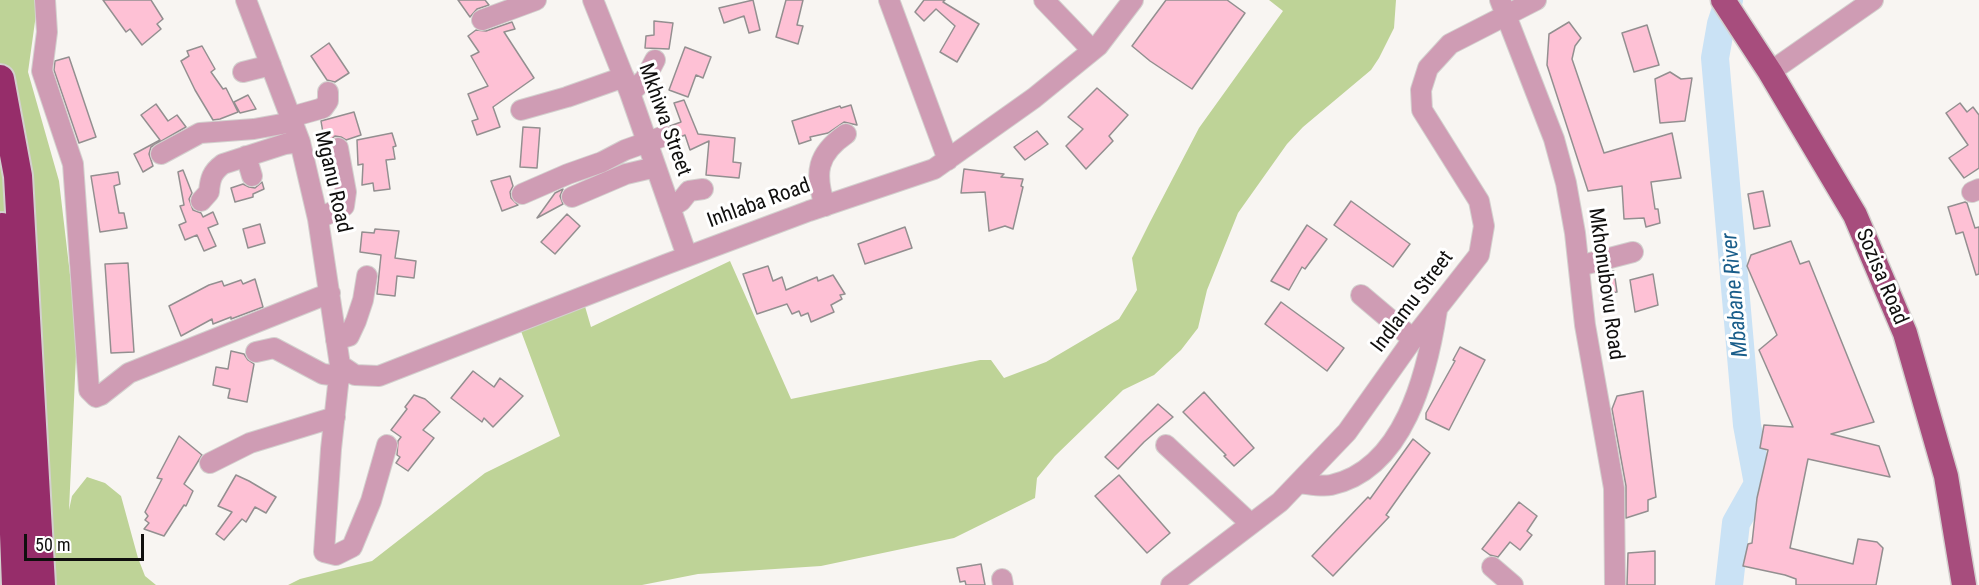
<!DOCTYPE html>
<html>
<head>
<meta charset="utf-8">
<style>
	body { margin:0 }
	#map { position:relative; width:1979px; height:585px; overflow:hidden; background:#f8f5f2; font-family:"Roboto Condensed",sans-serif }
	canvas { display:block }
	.scale { position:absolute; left:24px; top:534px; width:120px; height:27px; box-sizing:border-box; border:3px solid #100f0e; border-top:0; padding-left:8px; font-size:18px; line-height:21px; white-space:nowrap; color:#100f0e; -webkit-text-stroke:4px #fff; paint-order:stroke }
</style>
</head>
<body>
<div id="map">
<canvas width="1979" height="585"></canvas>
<div class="scale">50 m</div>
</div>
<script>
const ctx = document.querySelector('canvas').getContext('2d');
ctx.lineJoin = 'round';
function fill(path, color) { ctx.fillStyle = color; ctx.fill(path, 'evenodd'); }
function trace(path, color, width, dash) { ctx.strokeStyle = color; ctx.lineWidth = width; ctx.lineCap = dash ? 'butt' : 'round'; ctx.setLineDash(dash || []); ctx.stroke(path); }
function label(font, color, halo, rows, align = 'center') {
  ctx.font = font + ' "Roboto Condensed",sans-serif'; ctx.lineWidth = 6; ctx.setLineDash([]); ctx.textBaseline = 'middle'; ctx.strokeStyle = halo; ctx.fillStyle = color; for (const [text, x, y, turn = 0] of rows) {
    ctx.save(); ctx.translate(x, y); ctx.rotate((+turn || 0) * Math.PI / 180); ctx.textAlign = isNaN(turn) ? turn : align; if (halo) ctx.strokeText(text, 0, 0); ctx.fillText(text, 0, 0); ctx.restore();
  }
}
const green = new Path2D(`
	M0,0H38L28,72L59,181L77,334L69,510L72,496L87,477L105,483L121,496L138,558L145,576L156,585H0Z
	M1269,0H1396L1394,28L1379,58L1371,70L1303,127L1287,144L1238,213L1207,290L1198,328L1181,350L1154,375L1123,390L1055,456L1037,478L1035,498L954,538L821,566L698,574L642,585H288L300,579L372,561L485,473L560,436L518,323L584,303L591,327L730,261L791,399L980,360H991L1004,378L1046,362L1119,319L1137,290L1132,258L1150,222L1199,128L1283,11Z`);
const river = new Path2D(`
	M1729,0L1721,24L1715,58L1747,425L1758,484L1736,523L1729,585`);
const building = new Path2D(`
	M103,0H151L163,19L157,24L161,29L142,45L130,29L126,32Z
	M458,0H485L489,5L477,9L470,17Z
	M753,0L760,30L749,33L744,16L724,23L719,8Z
	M786,0H803L797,25L803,26L798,44L776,37Z
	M924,0H945L943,2L979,24L957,62L940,52L955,26L936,9L924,21L915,12Z
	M1166,0H1227L1245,13L1192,89L1150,61L1132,46Z
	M654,21L673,23L669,49L645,48L646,36L654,35Z
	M512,22L515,29L504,32L534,78L493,107L500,127L477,135L472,121L478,119L468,94L488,86L471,56L479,52L468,36L476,30L486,31Z
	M1569,22L1581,38L1575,46L1572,59L1604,153L1672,133L1681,178L1651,182L1655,209H1658L1660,223L1646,227L1644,218L1624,219L1622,186L1588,191L1547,65L1549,34Z
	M1647,25L1659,65L1634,72L1622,33Z
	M329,43L349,73L335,82L327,80L311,56Z
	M202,46L215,69L211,72L223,89L226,88L238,112L220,119L213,120L195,90L181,61L189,56L187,51Z
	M685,47L711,57L703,78L696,75L688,97L669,90Z
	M69,57L96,137L79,143L54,70L55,61Z
	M1670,72L1681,79L1692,78L1685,121L1660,123L1655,79Z
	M1097,88L1128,115L1109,136L1113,141L1086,169L1066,146L1083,129L1068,117Z
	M248,95L256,109L240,113L234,102Z
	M684,100L698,134L735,138L733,162L741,163L739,178L706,175L709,141L690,150L685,135L676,139L675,131L670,126L681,122L674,103Z
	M1960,103L1967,112L1973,107L1979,115V168L1964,178L1949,158L1968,145L1946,113Z
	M156,104L168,121L177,115L186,127L151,147L149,154L153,166L143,172L134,154L160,140L141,115Z
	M851,105L857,125L844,122L828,133L810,137L811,140L799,144L792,121L840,106L841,108Z
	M354,112L361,135L346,140L341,137L335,136L325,145L321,121Z
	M523,127L540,128L537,168L520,167Z
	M1037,131L1048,144L1025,160L1014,147Z
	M392,133L396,146L393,147L395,159L386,160L390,189L374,191L373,183L362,185L363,164L358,165L357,140Z
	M964,169L1004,174L1001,177L1023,179L1021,186L1023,187L1013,229L1005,226L989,231L985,192L961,193Z
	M183,170L192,193L189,199L193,210L201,213L203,217L213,212L218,224L208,228L216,246L204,251L197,235L185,240L179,225L186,222L180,206L184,205L178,172Z
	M118,172L120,184L114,186L119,213H124L127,228L100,232L91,176Z
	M510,176L513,186L510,192L511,198L518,205L502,211L491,181Z
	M262,182L264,189L253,194V197L235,202L231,188L243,184L249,187L255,188Z
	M563,189L560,196L563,204L537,218L555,193Z
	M1763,191L1770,226L1754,229L1748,194Z
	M1351,201L1410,244L1393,267L1334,225Z
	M1965,202L1967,203L1975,228L1979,227V274L1976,275L1963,232L1956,234L1948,207Z
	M567,214L580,226L555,254L541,242Z
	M260,224L265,243L248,248L243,229Z
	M1307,225L1327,239L1305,269L1302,267L1289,290L1271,281Z
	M905,227L912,248L865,264L858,244Z
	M375,229L399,231L395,258L416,261L414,278L397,276L395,296L377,294L381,255L360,252L362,232L374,233Z
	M1791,241L1800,264L1809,261L1874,422L1831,434L1879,446L1890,477L1808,459L1790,548L1853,564L1858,539L1877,542L1883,548L1876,585H1796V579L1785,575L1743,566L1748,544L1752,543L1757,498L1768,450L1760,448L1764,425L1793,427L1759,350L1777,335L1747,266L1751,255Z
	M128,263L134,352L111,353L105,264Z
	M768,266L773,281L782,277L786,290L817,277L818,281L833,275L845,294L840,295L842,299L831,305L834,312L811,322L808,313L801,316L799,311L792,314L787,304L757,314L743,274Z
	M1614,271L1617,292L1603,294L1600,273Z
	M1653,274L1658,305L1635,312L1630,280Z
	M255,279L263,307L231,319V317L213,324L212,319L181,336L169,306L209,285L222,281L224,286L241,280L243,284Z
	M1281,302L1344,348L1327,371L1265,324Z
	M1460,347L1485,360L1449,430L1426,419V413L1455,361L1453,360Z
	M231,351L244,354L248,360L254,364L247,402L228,398L230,389L213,385L216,367L228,369Z
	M473,371L494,387L500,378L523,396L493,427L484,418L482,422L451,398Z
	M1643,391L1656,497L1648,500V511L1626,518V486L1612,409L1617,396Z
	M1204,392L1254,448L1234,466L1224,456L1226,455L1183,412Z
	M414,395L425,399L440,412L423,430L434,438L408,471L396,463L400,457L397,455L398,441L401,437L391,430L407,409L405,407Z
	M1158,404L1173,417L1144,442L1118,469L1105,457Z
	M179,436L202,455L184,484L193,491L186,506L184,505L164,536L144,529L149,523L145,520L148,516L145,512L162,479L157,478Z
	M1413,439L1430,453L1386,515L1389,517L1333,576L1312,556L1368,497L1370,499Z
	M236,475L249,481L276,497L266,513L255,507L246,522L242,519L224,540L216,534L232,512L218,506Z
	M1119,475L1170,533L1147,553L1095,496Z
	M1519,502L1537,516L1527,531L1532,535L1520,550L1510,542L1498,557L1490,555L1482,549Z
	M1655,551V585H1627L1628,553Z
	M981,564L985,585H966L965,581L960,582L957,568Z`);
const minor = new Path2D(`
	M45,0L47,32L42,71L73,164L89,390L96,397L101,395L129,373L330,293
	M246,0L300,142L318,219L340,365L355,375L379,376L667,264L809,211L934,169L1034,98L1098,46L1133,0
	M593,0L630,93L687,256
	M889,0L948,160
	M1044,0L1092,50
	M1500,0L1554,139L1566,183L1575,233L1585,325L1614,488L1615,585
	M482,20L536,0
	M243,72L271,65
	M1770,72L1873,0
	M630,93L645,79L655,60
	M521,110L567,97L624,77
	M291,117L323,108L328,101V92
	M161,154L200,133L254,129L293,122
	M246,156L252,176
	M1972,192L1979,189
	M522,194L568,174L602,162L625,150L664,136
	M572,197L626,174L656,167
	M201,201L209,192C210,179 212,172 223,164L285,144L300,142
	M825,206C814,173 817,154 846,134
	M670,208L681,201L689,191L703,189
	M318,219L344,206L346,192L338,148
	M1579,266L1633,252
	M1361,295L1413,339
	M336,340L349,336L356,321L363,300L367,276
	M256,352L274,348L323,374L339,376L349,373
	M339,376L331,449L324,552L336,555L352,547L371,501L387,445
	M1166,445L1250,523
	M210,463L250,443L335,417
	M1299,483C1309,484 1321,487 1331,485C1404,469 1427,374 1437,310
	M1492,567L1513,585
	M1002,579L1003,585
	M1171,585L1280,502L1347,432L1413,339L1479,255L1484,226L1479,201L1422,110L1421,90L1428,68L1450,44L1536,0`);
const major = new Path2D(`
	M1723,0L1770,72L1855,215L1905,333L1946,476L1964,585`);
const highway = new Path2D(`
	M0,79L18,176L41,585
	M2,227L16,585`);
const streetNames = [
	["Mkhiwa Street",664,120,70],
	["Mganu Road",332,182,77],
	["Inhlaba Road",759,204,-20],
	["Sozisa Road",1881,277,67],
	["Mkhonubovu Road",1605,284,82],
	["Indlamu Street",1413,302,-53]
];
const waterNames = [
	["Mbabane River",1736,295,-95]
];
fill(green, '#bed397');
trace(river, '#cae2f5', 28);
fill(building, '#fec1d5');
trace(building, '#938f90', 1.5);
trace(minor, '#d3d0ce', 22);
trace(major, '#d3d0ce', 27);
trace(highway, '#d3d0ce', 32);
trace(minor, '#cf9cb4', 20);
trace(major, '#a74d7d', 24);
trace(highway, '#962d6a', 28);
label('21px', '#100f0e', '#fff', streetNames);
label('italic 22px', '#195d8a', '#fff', waterNames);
</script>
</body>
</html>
